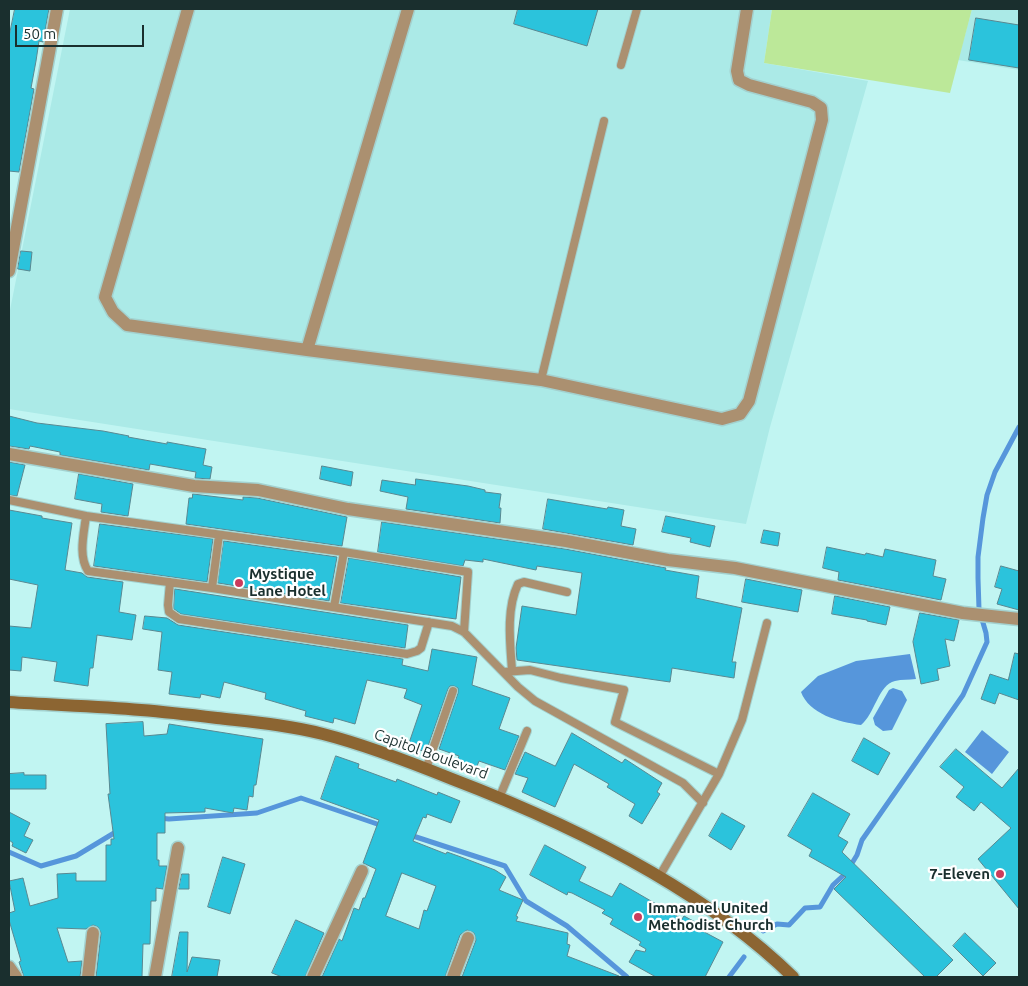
<!DOCTYPE html>
<html>
<head>
<meta charset="utf-8">
<style>
	body { margin:0 }
	#map { position:relative; width:1028px; height:986px; overflow:hidden; background:#c1f5f2; font-family:Ubuntu,sans-serif }
	canvas { display:block }
	.frame { position:absolute; inset:0; border:10px solid #1a2f2e; pointer-events:none }
	.scale { position:absolute; left:15px; top:25px; width:129px; height:22px; box-sizing:border-box; border:2px solid #1a2f2e; border-top:0; padding-left:6px; font-size:15px; line-height:18px; white-space:nowrap; color:#1a2f2e; -webkit-text-stroke:4px #fff; paint-order:stroke }
</style>
</head>
<body>
<div id="map">
<canvas width="1028" height="986"></canvas>
<div class="frame"></div>
<div class="scale">50 m</div>
</div>
<script>
const ctx = document.querySelector('canvas').getContext('2d');
ctx.lineJoin = 'round';
function fill(path, color) { ctx.fillStyle = color; ctx.fill(path, 'evenodd'); }
function trace(path, color, width, dash) { ctx.strokeStyle = color; ctx.lineWidth = width; ctx.lineCap = dash ? 'butt' : 'round'; ctx.setLineDash(dash || []); ctx.stroke(path); }
function label(font, color, halo, rows, align = 'center') {
  ctx.font = font + ' Ubuntu,sans-serif'; ctx.lineWidth = 4.5; ctx.setLineDash([]); ctx.textBaseline = 'middle'; ctx.strokeStyle = halo; ctx.fillStyle = color; for (const [text, x, y, turn = 0] of rows) {
    ctx.save(); ctx.translate(x, y); ctx.rotate((+turn || 0) * Math.PI / 180); ctx.textAlign = isNaN(turn) ? turn : align; if (halo) ctx.strokeText(text, 0, 0); ctx.fillText(text, 0, 0); ctx.restore();
  }
}
const built = new Path2D(`
	M70,9H772L764,63L868,81L770,427L746,524L9,409V315Z
	M972,9H1019V70L958,60Z`);
const green = new Path2D(`
	M772,9H972L950,93L764,63Z`);
const water = new Path2D(`
	M910,654L916,679C909,680 902,679 895,681C878,685 875,714 861,725C839,722 809,714 801,692L818,676L856,661Z
	M893,688L902,691L907,700L892,730L883,731L875,725L873,718L889,690Z
	M982,730L1009,752L992,774L965,752Z`);
const stream = new Path2D(`
	M159,818L169,819L257,813L301,798L383,826
	M410,835L505,866L526,901L567,926L627,977
	M9,852L41,866L76,856L119,830
	M763,931L777,924L789,925L805,908L820,907L833,885L846,873L857,855L862,840L963,695L987,642L986,633L979,609L978,578V557L983,518L987,495L995,472L1019,427
	M729,977L744,957`);
const building = new Path2D(`
	M15,9H49L43,42L39,41L36,61L31,88L34,89L19,172L9,171V37Z
	M518,9H598L587,46L514,24Z
	M976,18L1019,25V68L969,60Z
	M21,251L32,252L30,271L18,269Z
	M9,416L37,423L103,431L129,436L128,437L167,444V442L206,449L203,465L212,467L210,479L195,478L196,472L150,464L149,470L60,455V452L30,446L29,449L9,446Z
	M9,462L25,465L17,496L9,495Z
	M322,466L353,472L351,486L320,479Z
	M79,474L133,484L128,516L101,512L102,504L75,499Z
	M416,479L468,486L485,490V492L501,494L499,508H501L500,523L406,509L408,497L380,491L382,480L415,485Z
	M193,494L243,500V497L257,498L347,517L342,546L186,524L189,498H192Z
	M548,499L607,509L608,507L624,510L621,526L636,529L633,545L543,529Z
	M9,510L42,516V518L72,523L65,570L82,573L87,577L123,582L119,612L136,615L132,640L97,635L93,668H90L88,686L54,681L57,662L22,657L21,671L9,670V626L31,628L38,585L9,579Z
	M666,516L715,526L710,547L690,542L691,538L662,532Z
	M382,522L565,549L666,568L665,570L699,576L696,598L742,608L732,662H736L734,678L672,668L670,682L517,660L516,648L522,606L576,615L582,573L537,566L536,570L483,559V562L465,560L463,566L378,552Z
	M100,524L213,539L207,582L94,566Z
	M764,530L780,533L778,546L761,543Z
	M224,541L337,557L329,601L218,583Z
	M827,547L865,555L866,553L883,557L885,549L936,560L933,576L946,579L941,600L838,580L839,572L823,568Z
	M349,558L461,577L456,619L341,603Z
	M1001,566L1019,571V610L997,604L1002,589L995,587Z
	M746,579L802,590L798,612L742,602Z
	M175,589L408,625L405,648L181,614L174,609Z
	M835,596L890,607L886,625L867,621V620L832,614Z
	M920,613L959,620L954,641L945,639L950,666L937,669L939,680L921,684L913,642Z
	M145,616L167,618L178,625L403,659L402,665L428,671L432,649L477,657L472,685L510,698L499,729L519,736L505,770L479,761L474,774L455,767L459,756L439,749L458,693V688L454,686H450L448,689L426,752L408,746L422,705L404,698L407,689L367,680L355,724L334,718L333,723L305,716L306,711L265,699L266,693L224,682L220,698L201,694L200,698L169,694L172,672L158,670L162,632L143,629Z
	M1015,653L1019,654V700L999,693L995,704L981,699L990,674L1008,680Z
	M143,722L144,736L167,734L169,724L263,739L256,785H254L253,797L249,796L247,810L234,808L233,813L205,808V812L165,813V833H157V860H159V866H167L163,889L156,888V901H151L150,944H143L142,977H96L101,933L98,927L93,925L86,929L57,928L68,962L82,961L80,977H24L19,962L21,961L9,920V913L15,911L9,881L23,878L30,906L58,898L57,874L76,873V881H106V845H111V839H114L108,794H110L106,724Z
	M572,733L622,763L625,759L662,783L657,792L660,794L642,824L629,816L635,804L607,787L609,784L574,764L555,807L522,792L528,778L515,774L525,752L555,766Z
	M864,738L890,753L878,775L852,761Z
	M956,749L1002,788L1019,768V909L978,859L1011,828L981,802L974,811L956,797L964,787L940,767Z
	M336,756L359,764L358,768L396,782L397,779L437,795L438,792L460,801L451,823L427,814L426,818L423,817L413,841L446,854L447,852L461,857L495,870L506,877L499,890L523,900L516,916L518,917L516,921L568,933L567,944L570,945L567,956L619,976V977H462L476,940L474,933L467,930L460,935L445,977H322L339,939L342,941L354,908L359,910L363,898H365L376,869L363,863L379,820L321,799ZM402,873L436,886L427,911L424,910L419,929L386,916Z
	M24,773V775H46V789H9V774Z
	M813,793L850,814L838,836L848,842L842,852L953,960L936,977H925L834,889L846,877L809,856L812,850L788,836Z
	M9,812L30,823L24,836L33,840L26,853L12,846L13,843L9,840Z
	M722,813L745,826L731,850L709,836Z
	M545,845L586,867L579,881L612,897L620,883L682,919L684,916L697,923L695,927L723,942L705,977H656L629,962L636,950L645,952L646,949L639,945L641,942L610,924L613,919L602,913L605,910L572,893L568,892L567,895L530,875Z
	M223,857L245,864L230,914L208,907Z
	M182,874H189V889H179Z
	M296,920L324,933L305,977H282L272,973Z
	M180,932H188L187,972L192,957L220,960L217,977H172Z
	M965,933L996,963L983,976L953,946Z`);
const service = new Path2D(`
	M621,65L637,9
	M541,380L604,121
	M9,500L86,516C84,533 78,556 88,571L212,588L452,626L464,632L518,687L535,701L683,783L703,803
	M86,516L344,552L468,572L464,632
	M170,582L168,605L169,612L179,619L407,654L417,651L421,648L429,622
	M212,588L219,535
	M334,607L344,552
	M512,670C510,643 506,609 518,584L524,582L567,592
	M504,672L530,670L561,678L624,690L615,722L719,774
	M426,769L453,691
	M500,796L527,731
	M659,877L719,774L742,720L767,623`);
const minor = new Path2D(`
	M188,9L105,297L113,312L127,325L307,350L541,380L722,419L740,414L749,401L822,120L821,108L812,102L749,85L739,80L737,71L747,9
	M307,350L408,9
	M9,454L194,486L258,490L348,509L566,541L668,560L735,568L963,613L1019,619
	M9,967L16,977
	M88,977L93,933
	M155,977L178,848
	M313,977L362,871
	M453,977L468,938`);
const tertiary = new Path2D(`
	M9,271L57,9`);
const secondary = new Path2D(`
	M9,702C53,705 97,706 141,710C166,712 192,715 217,718C252,722 288,725 323,734C366,745 410,762 452,779C570,824 702,888 793,977`);
const markers = [
	[239,583,5,"#cb3c5c"],
	[1000,874,5,"#cb3c5c"],
	[638,917,5,"#cb3c5c"]
];
const poiNames = [
	["Mystique",249,574],
	["Lane Hotel",249,591],
	["7-Eleven",990,874,"right"],
	["Immanuel United",648,908],
	["Methodist Church",648,925]
];
const streetNames = [
	["Capitol Boulevard",431,754,20]
];
fill(built, '#abeae7');
fill(green, '#bce899');
fill(water, '#5696db');
trace(stream, '#5696db', 5);
fill(building, '#2bc3dc');
trace(building, '#598891', 1);
trace(service, '#a3d1cf', 10);
trace(minor, '#a3d1cf', 15);
trace(tertiary, '#a3d1cf', 15);
trace(secondary, '#a3d1cf', 15);
trace(service, '#ab9070', 8);
trace(minor, '#ab9070', 12);
trace(tertiary, '#ab9070', 12);
trace(secondary, '#8c6532', 12);
for (const [x, y, r, color] of markers) { const dot = new Path2D(); dot.arc(x, y, r, 0, 2 * Math.PI); ctx.fillStyle = color; ctx.fill(dot); trace(dot, '#fff', 2); }
label('bold 15px', '#1a2f2e', '#fff', poiNames, 'left');
label('15px', '#1a2f2e', '#fff', streetNames);
</script>
</body>
</html>
